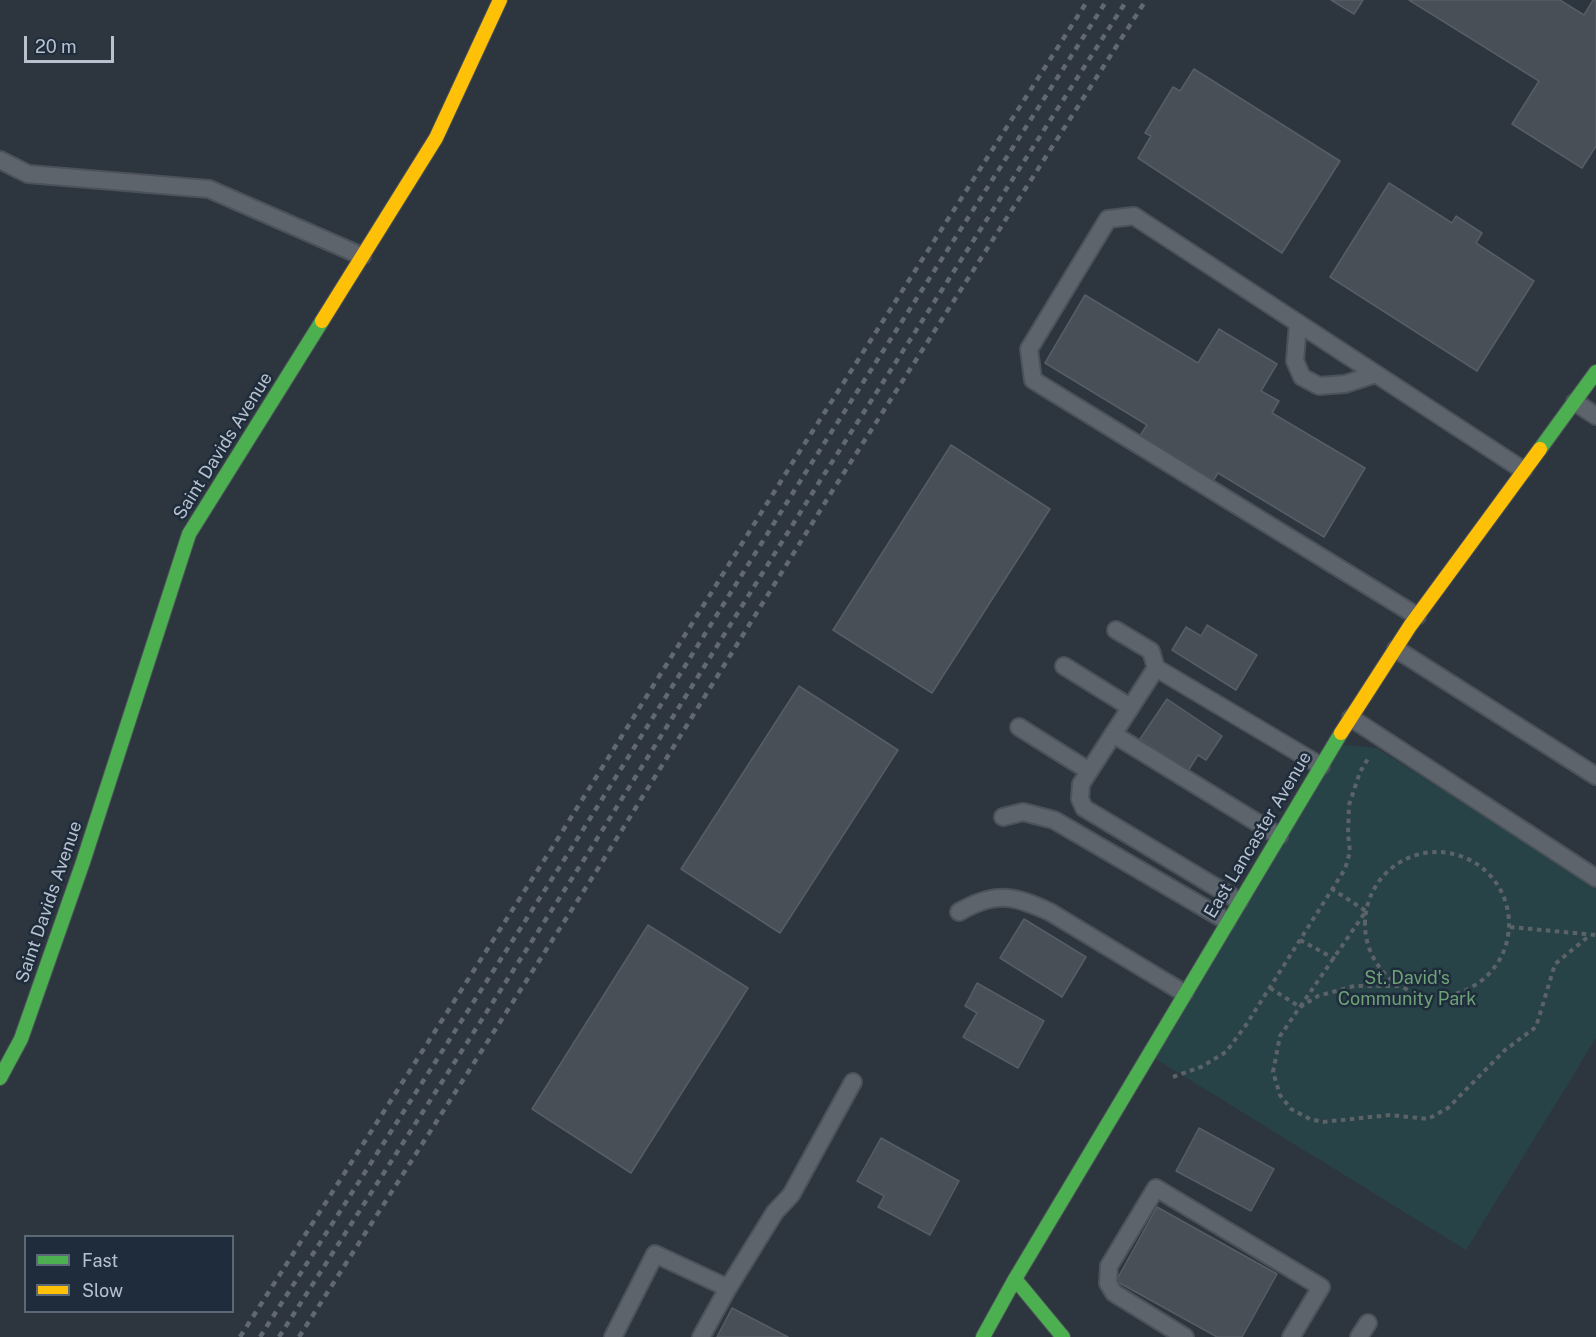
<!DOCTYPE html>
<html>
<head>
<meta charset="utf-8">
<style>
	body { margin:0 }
	#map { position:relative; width:1596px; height:1337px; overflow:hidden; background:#2d363f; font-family:"Public Sans",sans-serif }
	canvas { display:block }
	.legend { position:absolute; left:24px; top:1235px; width:210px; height:78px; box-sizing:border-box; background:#1f2c3b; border:2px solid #5c6876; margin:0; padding:8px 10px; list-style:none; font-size:18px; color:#b8c2cf }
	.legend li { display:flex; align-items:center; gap:12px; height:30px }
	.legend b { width:30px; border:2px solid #5c6876 }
	.scale { position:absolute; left:24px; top:36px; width:90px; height:27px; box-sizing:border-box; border:3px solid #b8c2cf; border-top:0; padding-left:8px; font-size:18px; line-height:21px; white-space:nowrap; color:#b8c2cf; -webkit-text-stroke:4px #1f2c3b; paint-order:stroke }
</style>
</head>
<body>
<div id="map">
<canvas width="1596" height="1337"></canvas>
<ul class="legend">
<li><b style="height:8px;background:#4caf50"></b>Fast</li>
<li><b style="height:8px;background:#ffc107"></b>Slow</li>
</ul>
<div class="scale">20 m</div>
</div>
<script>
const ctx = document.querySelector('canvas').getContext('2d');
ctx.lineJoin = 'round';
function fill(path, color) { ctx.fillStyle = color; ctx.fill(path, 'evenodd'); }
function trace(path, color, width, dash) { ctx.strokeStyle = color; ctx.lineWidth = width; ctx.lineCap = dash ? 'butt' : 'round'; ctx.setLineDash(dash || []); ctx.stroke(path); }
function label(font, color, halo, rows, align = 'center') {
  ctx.font = font + ' "Public Sans",sans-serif'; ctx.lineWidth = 5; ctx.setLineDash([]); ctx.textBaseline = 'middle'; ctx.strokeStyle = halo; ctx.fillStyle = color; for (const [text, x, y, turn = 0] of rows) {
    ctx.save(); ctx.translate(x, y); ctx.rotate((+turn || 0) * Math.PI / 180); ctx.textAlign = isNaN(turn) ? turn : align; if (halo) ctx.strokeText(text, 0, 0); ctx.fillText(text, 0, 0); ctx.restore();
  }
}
const green = new Path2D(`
	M1334,744L1376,748L1596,885V1038L1466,1250L1148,1054Z`);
const building = new Path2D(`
	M1331,0H1363L1354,14Z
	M1409,0H1560L1584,15L1593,0H1596V146L1582,168L1512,124L1539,81Z
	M1194,69L1340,161L1282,253L1138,158L1151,136L1145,133L1173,87L1180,91Z
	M1389,183L1452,223L1456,216L1482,233L1476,243L1534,281L1477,371L1330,277Z
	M1085,295L1198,363L1219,329L1277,364L1261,391L1279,401L1272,413L1365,468L1324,537L1218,473L1213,481L1139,437L1147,425L1045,363Z
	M951,445L1050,509L932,693L833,630Z
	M1207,625L1257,655L1236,690L1172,650L1186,627L1201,636Z
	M799,686L898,750L780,933L681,869Z
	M1167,699L1222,736L1206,760L1198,755L1188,771L1140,739Z
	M1024,919L1086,957L1062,997L1000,958Z
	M648,925L748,988L631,1173L532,1109Z
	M977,983L1044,1021L1018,1068L963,1037L977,1013L965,1006Z
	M1199,1128L1274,1169L1251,1211L1176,1171Z
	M881,1138L959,1181L930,1235L878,1207L884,1196L857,1181Z
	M1157,1207L1277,1274L1242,1337H1217L1116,1281Z
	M732,1308L788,1337H717Z`);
const path = new Path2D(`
	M1365 924a72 72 0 1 1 144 0a72 72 0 1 1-144 0Z
	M1510,927L1596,935
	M1300,940L1335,959
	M1399,986H1354L1318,996L1300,1007L1280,1036L1273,1072L1280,1095L1291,1109L1310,1119L1323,1122L1390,1115L1428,1119L1448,1108L1505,1050L1536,1027L1555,964L1589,936
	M1270,988L1300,1007L1366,911L1332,889
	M1173,1077L1201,1067L1226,1052L1246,1025L1345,869L1350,852L1348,834L1349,805L1360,772L1369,757`);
const lane = new Path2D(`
	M0,160L28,174L209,189L362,256
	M1298,323L1295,361L1302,377L1319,386L1345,384L1376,374
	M1575,402L1596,416
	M1417,616L1033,380L1029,349L1108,219L1134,216L1523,470
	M1116,630L1151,651L1156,668L1081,784L1080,799L1084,808L1239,901
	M1396,649L1596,776
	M1064,666L1130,707
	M1156,668L1321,766
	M1351,718L1596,878
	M1019,727L1089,771
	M1113,734L1279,836
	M1003,817L1023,812L1054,820L1227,921
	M959,912C995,891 1013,895 1050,912L1184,993
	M613,1337L655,1254L728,1288L775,1212L791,1195L853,1082
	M701,1337L728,1288
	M1185,1337L1114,1293L1108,1283L1109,1266L1156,1188L1321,1287L1291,1337
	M1359,1337L1368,1323`);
const fast = new Path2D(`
	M1540,449L1596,372
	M0,1078L21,1039L83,862L189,534L322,321
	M1015,1279L1063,1337
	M983,1337L1015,1279L1341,733`);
const slow = new Path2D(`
	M322,321L436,138L500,0
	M1341,733L1410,626L1540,449`);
const rail = new Path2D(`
	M240,1337L557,840L791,465L1088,0
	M260,1337L571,849L804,475L1107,0
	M279,1337L585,858L818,484L1127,0
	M299,1337L599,867L831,493L1146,0`);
const streetNames = [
	["Saint Davids Avenue",223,446,-58],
	["East Lancaster Avenue",1258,835,-59],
	["Saint Davids Avenue",49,902,-71]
];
const parkNames = [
	["St. David's",1407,978],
	["Community Park",1407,999]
];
fill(green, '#284347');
fill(building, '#484f57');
trace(building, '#555d66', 1.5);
trace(lane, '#4c5259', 20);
trace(fast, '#4c5259', 16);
trace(slow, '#4c5259', 16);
trace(path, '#5b6369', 4, [4.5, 4.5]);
trace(lane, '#5e646c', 16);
trace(fast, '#4caf50', 14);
trace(slow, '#ffc107', 14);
trace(rail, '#626870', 4.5, [6, 6]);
label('18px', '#b8c2cf', '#1f2c3b', streetNames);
label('18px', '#6da277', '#1f2c3b', parkNames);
</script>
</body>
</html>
